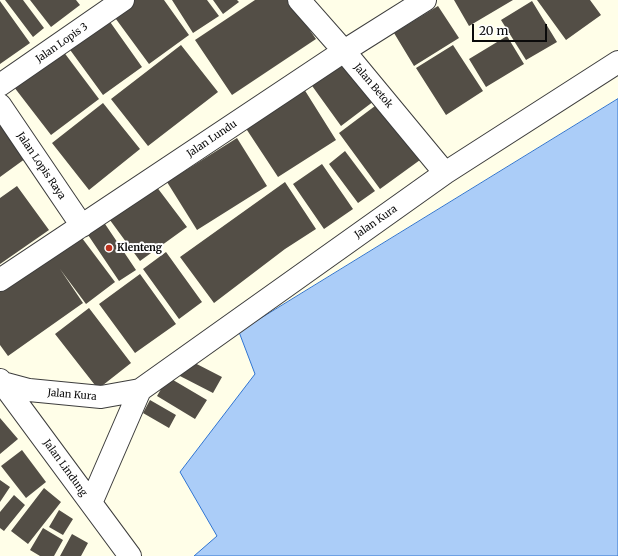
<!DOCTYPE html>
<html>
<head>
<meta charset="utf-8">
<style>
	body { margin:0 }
	#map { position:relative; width:618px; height:556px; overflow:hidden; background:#fffee8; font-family:Merriweather,serif }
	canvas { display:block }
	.scale { position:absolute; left:472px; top:24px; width:75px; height:18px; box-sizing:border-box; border:2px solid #0a0a0a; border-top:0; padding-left:5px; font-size:12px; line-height:14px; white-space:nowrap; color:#0a0a0a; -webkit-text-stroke:3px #fff; paint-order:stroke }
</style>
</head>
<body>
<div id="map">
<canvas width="618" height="556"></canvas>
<div class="scale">20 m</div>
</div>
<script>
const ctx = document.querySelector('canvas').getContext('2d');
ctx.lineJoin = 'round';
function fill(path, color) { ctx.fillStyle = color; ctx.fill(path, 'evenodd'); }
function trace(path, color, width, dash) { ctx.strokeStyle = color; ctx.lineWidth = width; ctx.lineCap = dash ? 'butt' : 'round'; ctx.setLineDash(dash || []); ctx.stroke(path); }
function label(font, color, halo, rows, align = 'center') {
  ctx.font = font + ' Merriweather,serif'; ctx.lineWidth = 4; ctx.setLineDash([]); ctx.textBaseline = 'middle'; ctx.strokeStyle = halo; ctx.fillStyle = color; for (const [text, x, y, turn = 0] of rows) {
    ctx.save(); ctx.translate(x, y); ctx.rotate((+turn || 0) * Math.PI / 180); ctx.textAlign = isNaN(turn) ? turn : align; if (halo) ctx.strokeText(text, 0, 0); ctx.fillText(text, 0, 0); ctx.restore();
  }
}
const water = new Path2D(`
	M618,99V556H194L217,536L180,472L255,374L239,332Z`);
const building = new Path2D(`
	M5,0H23L44,28L33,37Z
	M30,0H76L80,5L51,27Z
	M134,0H164L189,35L149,64L113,15Z
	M172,0H207L219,16L193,33Z
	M213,0H237L239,2L223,14Z
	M255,0H289L316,39L232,95L195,40Z
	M454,0H513L469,26Z
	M537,0H590L601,15L566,40Z
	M0,1L30,43L0,64Z
	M532,1L557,42L526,60L501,20Z
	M438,6L459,38L414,66L394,33Z
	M108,19L142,67L103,95L68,47Z
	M507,36L524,64L486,87L469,59Z
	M181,45L218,92L148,146L111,99Z
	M453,45L483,91L446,115L416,68Z
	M63,51L99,99L51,135L14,87Z
	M344,62L378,98L341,126L310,83Z
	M304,89L336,140L278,177L245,127Z
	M103,103L140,149L89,190L52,143Z
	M379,103L420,160L380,189L339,133Z
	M0,120L29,156L0,177Z
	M237,138L267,186L197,230L167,182Z
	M345,151L375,191L358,203L329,164Z
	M322,164L353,209L324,229L293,184Z
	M153,182L187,227L140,261L107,216Z
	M285,182L316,229L285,249L214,303L180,257Z
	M17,186L49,230L0,264V198Z
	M99,215L136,270L119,281L82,226Z
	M79,234L115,282L86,304L60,269L83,303L8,356L0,345V291Z
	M166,252L202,302L179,319L143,269Z
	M140,274L176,324L135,353L99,304Z
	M89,308L131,363L98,389L55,334Z
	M187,359L222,377L213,393L178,375Z
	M168,377L207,400L195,419L157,396Z
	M150,400L176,415L169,428L143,413Z
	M0,418L18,439L0,454Z
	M22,450L46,482L26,498L1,466Z
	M0,480L10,487L0,502Z
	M44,488L61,502L28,544L11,531Z
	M14,495L25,505L4,531L0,528V512Z
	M59,510L73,519L63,535L49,527Z
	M43,528L63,540L54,556H40L30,550Z
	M72,534L88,543L81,556H60Z`);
const minor = new Path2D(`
	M299,0L344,51L445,173
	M0,85L123,0
	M0,105L82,226
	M0,280L344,51L425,0
	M0,380L130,556
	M3,383L29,390L101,397L140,390
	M91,503L140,390L445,173L618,62`);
const markers = [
	[109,248,4,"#bd331f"]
];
const streetNames = [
	["Jalan Lopis 3",62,43,-35],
	["Jalan Betok",373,86,50],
	["Jalan Lundu",212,139,-34],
	["Jalan Lopis Raya",41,166,56],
	["Jalan Kura",376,222,-35],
	["Jalan Kura",72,395,5],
	["Jalan Lindung",65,468,54]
];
const poiNames = [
	["Klenteng",117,248]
];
fill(water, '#abcdf8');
trace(water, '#3074d1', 1);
fill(building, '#534e46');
trace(minor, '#3d3d3d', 24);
trace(minor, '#fff', 22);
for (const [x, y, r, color] of markers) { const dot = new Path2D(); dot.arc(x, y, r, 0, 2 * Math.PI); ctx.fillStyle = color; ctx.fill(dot); trace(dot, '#fff', 1.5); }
label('10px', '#0a0a0a', '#fff', streetNames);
label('bold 10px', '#0a0a0a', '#fff', poiNames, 'left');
</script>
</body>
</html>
